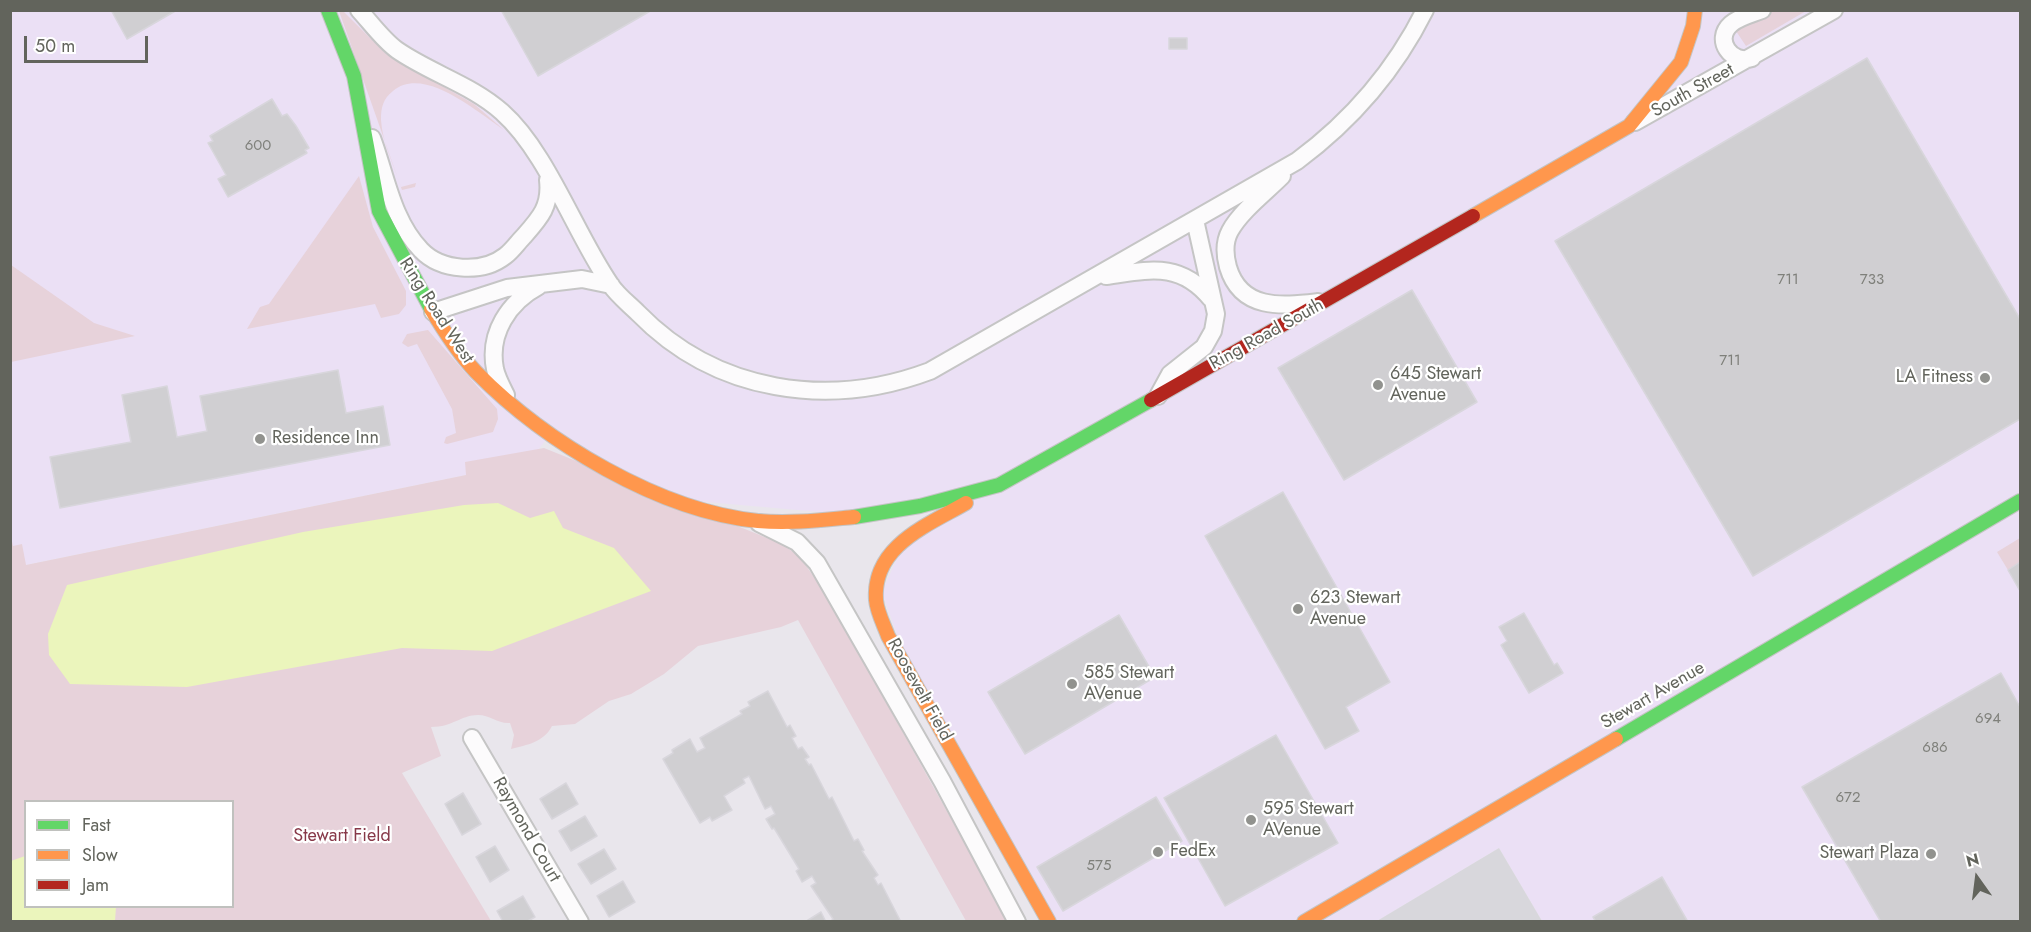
<!DOCTYPE html>
<html>
<head>
<meta charset="utf-8">
<style>
	body { margin:0 }
	#map { position:relative; width:2031px; height:932px; overflow:hidden; background:#e9e6ec; font-family:Jost,sans-serif }
	canvas { display:block }
	.frame { position:absolute; inset:0; border:12px solid #62645c; pointer-events:none }
	.legend { position:absolute; left:24px; top:800px; width:210px; height:108px; box-sizing:border-box; background:#fff; border:2px solid #c0c1be; margin:0; padding:8px 10px; list-style:none; font-size:18px; color:#62645c }
	.legend li { display:flex; align-items:center; gap:12px; height:30px }
	.legend b { width:30px; border:2px solid #c0c1be }
	.north { position:absolute; left:1947px; top:848px; width:60px; height:60px; -webkit-text-stroke:4px #fff; paint-order:stroke; rotate:346deg; font-size:16px; font-weight:700; line-height:24px; text-align:center; color:#62645c }
	.north::after { content:''; display:block; margin:auto; width:21px; height:27px; background:#62645c; clip-path:polygon(50% 0,100% 100%,50% 72%,0 100%) }
	.scale { position:absolute; left:24px; top:36px; width:124px; height:27px; box-sizing:border-box; border:3px solid #62645c; border-top:0; padding-left:8px; font-size:18px; line-height:21px; white-space:nowrap; color:#62645c; -webkit-text-stroke:4px #fff; paint-order:stroke }
</style>
</head>
<body>
<div id="map">
<canvas width="2031" height="932"></canvas>
<div class="frame"></div>
<ul class="legend">
<li><b style="height:8px;background:#63d668"></b>Fast</li>
<li><b style="height:8px;background:#ff974d"></b>Slow</li>
<li><b style="height:8px;background:#b3261e"></b>Jam</li>
</ul>
<div class="north">N</div>
<div class="scale">50 m</div>
</div>
<script>
const ctx = document.querySelector('canvas').getContext('2d');
ctx.lineJoin = 'round';
function fill(path, color) { ctx.fillStyle = color; ctx.fill(path, 'evenodd'); }
function trace(path, color, width, dash) { ctx.strokeStyle = color; ctx.lineWidth = width; ctx.lineCap = dash ? 'butt' : 'round'; ctx.setLineDash(dash || []); ctx.stroke(path); }
function label(font, color, halo, rows, align = 'center') {
  ctx.font = font + ' Jost,sans-serif'; ctx.lineWidth = 4.5; ctx.setLineDash([]); ctx.textBaseline = 'middle'; ctx.strokeStyle = halo; ctx.fillStyle = color; for (const [text, x, y, turn = 0] of rows) {
    ctx.save(); ctx.translate(x, y); ctx.rotate((+turn || 0) * Math.PI / 180); ctx.textAlign = isNaN(turn) ? turn : align; if (halo) ctx.strokeText(text, 0, 0); ctx.fillText(text, 0, 0); ctx.restore();
  }
}
const commercial = new Path2D(`
	M11,11H2020V921H1542L1499,848L1377,921H1051L907,663L882,592L902,547L975,496L866,516L672,499L550,435L519,473L466,475L11,568Z`);
const industrial = new Path2D(`
	M1499,848L1542,921H1377Z`);
const green = new Path2D(`
	M339,11H343L386,54L474,104L504,130C477,112 424,65 393,91C383,99 381,107 381,120C382,141 394,166 401,187L416,183L415,187L402,190Z
	M1772,11H1806L1746,46L1736,31Z
	M359,176L373,227L406,291V305L399,314L381,318L375,304L247,329L260,307L269,304Z
	M11,265L94,323L135,336L11,362Z
	M428,330L497,409L498,419L493,432L447,444L444,443L446,437L456,433L452,409L417,344L408,347L402,343L407,334Z
	M544,448L782,544L800,557L827,596L1008,921H966L798,620L781,627L698,646L664,674L631,694L609,701L575,724L552,726C544,742 527,745 511,749L514,735L510,723C498,724 490,715 478,715C461,715 453,727 431,727L441,756L402,773L491,921H11L10,532L13,546L22,544L26,565L466,475L465,462ZM26,802H232V906H26Z
	M2020,538V562L2008,570L1997,552Z`);
const water = new Path2D(`
	M498,503L530,518L554,511L563,528L614,548L651,591L492,651L402,648L187,687L70,684L49,655L48,634L67,585L303,532L464,505Z
	M25,856L26,906L116,907L115,921H11V861Z`);
const building = new Path2D(`
	M111,10H177L127,39Z
	M501,10H652L538,76Z
	M1169,38H1187V49H1169Z
	M1867,58L2020,319V419L1753,576L1555,241Z
	M272,99L282,116L287,114L296,126L309,148L305,150L307,153L228,197L218,179L226,175L208,143L213,141L210,136Z
	M1412,290L1477,402L1344,480L1278,368Z
	M338,370L346,413L383,406L390,445L60,508L50,457L131,442L122,395L167,386L177,437L207,431L200,396Z
	M1283,492L1390,682L1346,707L1359,731L1325,749L1205,536Z
	M2020,562V591L2008,570Z
	M1524,613L1554,665L1557,663L1563,673L1529,693L1501,645L1507,641L1499,627Z
	M1119,615L1155,677L1025,754L988,692Z
	M2001,673L2020,707V922H1881L1802,787Z
	M768,691L787,727L790,725L796,736L792,738L798,749L802,747L809,757L805,759L809,765L811,764L829,799L832,797L854,841L858,839L864,850L862,851L878,875L874,878L878,885L881,883L901,922H830L833,919L811,886L816,883L812,876L802,882L796,871L799,869L774,828L772,829L766,819L775,814L771,806L765,809L749,776L743,779L745,783L724,796L732,810L712,821L710,817L700,823L663,759L673,753L672,750L690,739L697,752L705,748L700,738L742,714L740,711L750,706L748,702Z
	M1276,735L1338,843L1225,906L1164,798Z
	M566,783L578,804L552,819L540,799Z
	M463,793L481,824L462,835L445,804Z
	M1156,797L1182,841L1063,911L1037,867Z
	M585,816L597,836L571,851L559,831Z
	M495,846L509,870L490,882L476,857Z
	M604,849L616,869L591,884L578,864Z
	M1662,877L1688,922H1596L1593,917Z
	M623,881L635,902L609,917L597,896Z
	M523,896L535,917L526,922H503L497,911Z
	M821,912L826,922H805Z`);
const street = new Path2D(`
	M359,10C371,23 383,40 397,50C430,73 472,85 502,112C547,152 575,233 610,284C617,295 629,304 638,313C716,393 829,409 930,371L1297,161C1351,121 1395,70 1425,10
	M1752,58C1732,65 1713,40 1731,24C1739,17 1752,14 1762,10
	M1635,122L1834,10
	M372,138C386,175 392,220 421,250C441,271 482,274 505,256C512,251 518,242 524,236C540,218 551,206 548,180
	M1282,176C1265,193 1241,211 1230,231C1224,242 1225,256 1228,267C1241,311 1282,306 1318,302
	M1106,276C1149,270 1180,261 1211,299
	M433,312L507,288L582,279L611,285
	M506,395C502,387 497,378 495,369C488,333 509,302 539,286
	M1158,396L1170,374L1204,347L1213,331L1216,314L1195,220
	M759,523L797,542L817,563L942,781L1017,922
	M472,738L580,922`);
const fast = new Path2D(`
	M328,10L354,76L379,211L431,309
	M854,517L920,506L999,485L1151,400
	M1616,739L2020,501`);
const slow = new Path2D(`
	M1473,216L1629,126L1681,62L1693,26L1695,10
	M431,309C444,331 458,353 476,372C545,442 659,511 758,521C790,524 822,520 854,517
	M966,503C928,525 872,546 876,600C877,612 884,625 888,636L1049,922
	M1304,922L1616,739`);
const jam = new Path2D(`
	M1151,400L1473,216`);
const markers = [
	[1985,378,6,"#91928e"],
	[1378,385,6,"#91928e"],
	[260,439,6,"#91928e"],
	[1298,609,6,"#91928e"],
	[1072,684,6,"#91928e"],
	[1251,820,6,"#91928e"],
	[1158,852,6,"#91928e"],
	[1931,854,6,"#91928e"]
];
const numberNames = [
	["600",258,146],
	["711",1788,280],
	["733",1872,280],
	["711",1730,361],
	["694",1988,719],
	["686",1935,748],
	["672",1848,798],
	["575",1099,866]
];
const streetNames = [
	["South Street",1693,91,-29],
	["Ring Road West",436,311,57],
	["Ring Road South",1267,335,-29],
	["Roosevelt Field",919,690,61],
	["Stewart Avenue",1653,696,-30],
	["Raymond Court",526,830,60]
];
const poiNames = [
	["645 Stewart",1390,375],
	["Avenue",1390,396],
	["LA Fitness",1973,378,"right"],
	["Residence Inn",272,439],
	["623 Stewart",1310,599],
	["Avenue",1310,620],
	["585 Stewart",1084,674],
	["AVenue",1084,695],
	["595 Stewart",1263,810],
	["AVenue",1263,831],
	["FedEx",1170,852],
	["Stewart Plaza",1919,854,"right"]
];
const parkNames = [
	["Stewart Field",342,837]
];
fill(commercial, '#ebe0f5');
fill(industrial, '#d8d7dc');
fill(green, '#e7d2da');
fill(water, '#ebf5bc');
fill(building, '#d0cfd2');
trace(building, '#d8d6dc', 1.5);
trace(street, '#c5c5c5', 20);
trace(fast, '#c4c4c4', 16);
trace(slow, '#c4c4c4', 16);
trace(jam, '#c4c4c4', 16);
trace(street, '#fcfbfc', 16);
trace(fast, '#63d668', 14);
trace(slow, '#ff974d', 14);
trace(jam, '#b3261e', 14);
for (const [x, y, r, color] of markers) { const dot = new Path2D(); dot.arc(x, y, r, 0, 2 * Math.PI); ctx.fillStyle = color; ctx.fill(dot); trace(dot, '#fff', 2); }
label('15px', '#7f807b', null, numberNames);
label('18px', '#62645c', '#fff', streetNames);
label('18px', '#62645c', '#fff', poiNames, 'left');
label('18px', '#873949', '#fff', parkNames);
</script>
</body>
</html>
